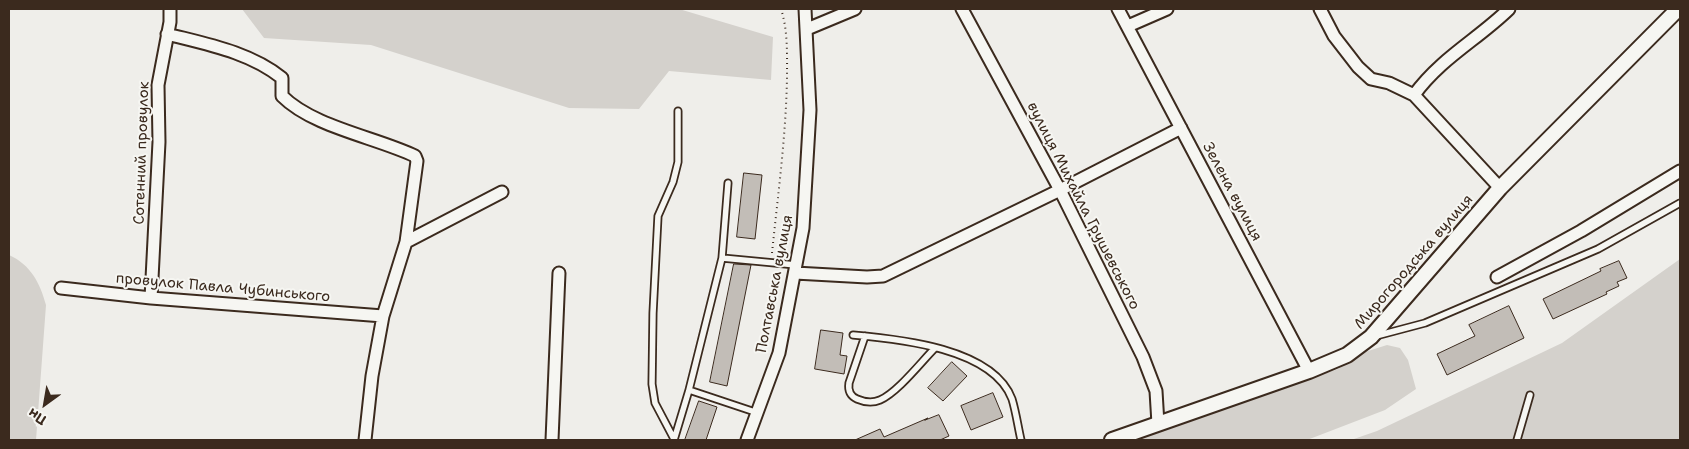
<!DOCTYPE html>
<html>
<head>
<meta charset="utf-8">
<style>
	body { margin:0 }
	#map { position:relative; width:1689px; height:449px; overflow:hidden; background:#efeeea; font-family:"Shantell Sans",sans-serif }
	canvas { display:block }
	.frame { position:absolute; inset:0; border:10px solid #3b2a1e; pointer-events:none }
	.north { position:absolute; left:20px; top:379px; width:50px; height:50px; -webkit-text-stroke:4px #f6f6f2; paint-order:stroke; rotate:212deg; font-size:14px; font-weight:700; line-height:20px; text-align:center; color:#3b2a1e }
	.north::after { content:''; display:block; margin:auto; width:18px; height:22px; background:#3b2a1e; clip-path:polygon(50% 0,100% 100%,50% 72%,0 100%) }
</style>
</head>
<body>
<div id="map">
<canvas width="1689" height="449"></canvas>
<div class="frame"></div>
<div class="north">Пн</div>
</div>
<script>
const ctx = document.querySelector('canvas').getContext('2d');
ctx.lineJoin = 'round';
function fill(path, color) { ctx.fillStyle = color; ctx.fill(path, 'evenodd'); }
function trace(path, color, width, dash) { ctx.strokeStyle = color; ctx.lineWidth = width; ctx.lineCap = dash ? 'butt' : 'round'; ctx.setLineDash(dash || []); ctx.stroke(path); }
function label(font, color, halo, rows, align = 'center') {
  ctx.font = font + ' "Shantell Sans",sans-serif'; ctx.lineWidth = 4; ctx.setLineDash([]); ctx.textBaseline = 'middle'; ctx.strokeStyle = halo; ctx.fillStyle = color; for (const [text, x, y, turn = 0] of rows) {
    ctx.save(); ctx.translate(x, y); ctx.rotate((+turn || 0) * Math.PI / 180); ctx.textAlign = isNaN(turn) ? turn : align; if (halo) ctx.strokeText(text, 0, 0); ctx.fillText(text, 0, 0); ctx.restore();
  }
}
const green = new Path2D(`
	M242,9H679L773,37L771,80L669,71L639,109L569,108L371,45L264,38Z
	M9,255C31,265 40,283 46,305L36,440H9Z
	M1680,259V440H1351L1377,431L1562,343Z
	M1387,345L1400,348L1408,360L1416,389L1385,410L1307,440H1135L1242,402L1338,369L1365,352Z`);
const building = new Path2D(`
	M744,173L762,175L755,239L737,237Z
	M1619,261L1627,278L1617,282L1619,286L1606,292L1607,294L1553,319L1543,299L1601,271L1600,269Z
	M734,264L751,265L727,386L710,382Z
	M1509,306L1524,338L1447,375L1437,354L1475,336L1469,325Z
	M821,330L843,333L840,355L847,356L844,374L815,369Z
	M952,362L967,376L943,401L928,388Z
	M993,393L1003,417L971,430L961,406Z
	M699,401L717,407L706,440H685Z
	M939,415L949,436L940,440H855L880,429L884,437L928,418L925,420Z`);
const path = new Path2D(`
	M772,253C778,194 786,136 787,77C787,55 788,30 781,9`);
const service = new Path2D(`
	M722,258L728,183
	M853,335C899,339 993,348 1012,399C1016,412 1018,427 1021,440
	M865,336L849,383C848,390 850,396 857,399C864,402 873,403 880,400C898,392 921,362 935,348
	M1376,336L1425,323L1598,249L1680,203
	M689,390L722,258L796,265
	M674,439L655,403L652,384L653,313L658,216L673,182L678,162V111
	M674,440L689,390L758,413
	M1517,440L1530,395`);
const minor = new Path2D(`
	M962,9L1060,190L1143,357L1156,391L1158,424
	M1118,9L1309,371
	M1320,9L1334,36L1358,67L1371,79L1389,83L1414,95L1500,188
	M1128,26L1167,9
	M807,29L855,9
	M167,34C206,44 250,52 282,78V96C313,127 375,137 415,156L417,161L406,242L383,316L372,376L365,440
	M1414,95C1441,58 1477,40 1509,9
	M406,242L502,192
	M795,273L867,277L883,276L1060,190L1181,128
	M1497,277L1581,231L1680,171
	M61,288L151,298L383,316
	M151,298L159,142L158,85L170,22V9
	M552,440L559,273
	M747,440L779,353L803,228L810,110L805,9`);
const tertiary = new Path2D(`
	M1112,440L1309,371L1347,355L1371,337L1500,188L1678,9`);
const streetNames = [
	["Сотенний провулок",142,153,-88],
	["Зелена вулиця",1232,192,62],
	["вулиця Михайла Грушевського",1083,206,63],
	["Мирогородська вулиця",1414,262,-49],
	["Полтавська вулиця",775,284,-79],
	["провулок Павла Чубинського",223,288,5]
];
fill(green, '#d4d1cc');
fill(building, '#c2bdb7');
trace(building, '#3b2a1e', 1);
trace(service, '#3b2a1e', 9);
trace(minor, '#3b2a1e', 15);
trace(tertiary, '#3b2a1e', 18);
trace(path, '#3b2a1e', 2, [1, 4]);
trace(service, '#f6f6f2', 5.5);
trace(minor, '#f6f6f2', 11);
trace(tertiary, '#f6f6f2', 14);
label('15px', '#3b2a1e', '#f6f6f2', streetNames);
</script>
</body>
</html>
